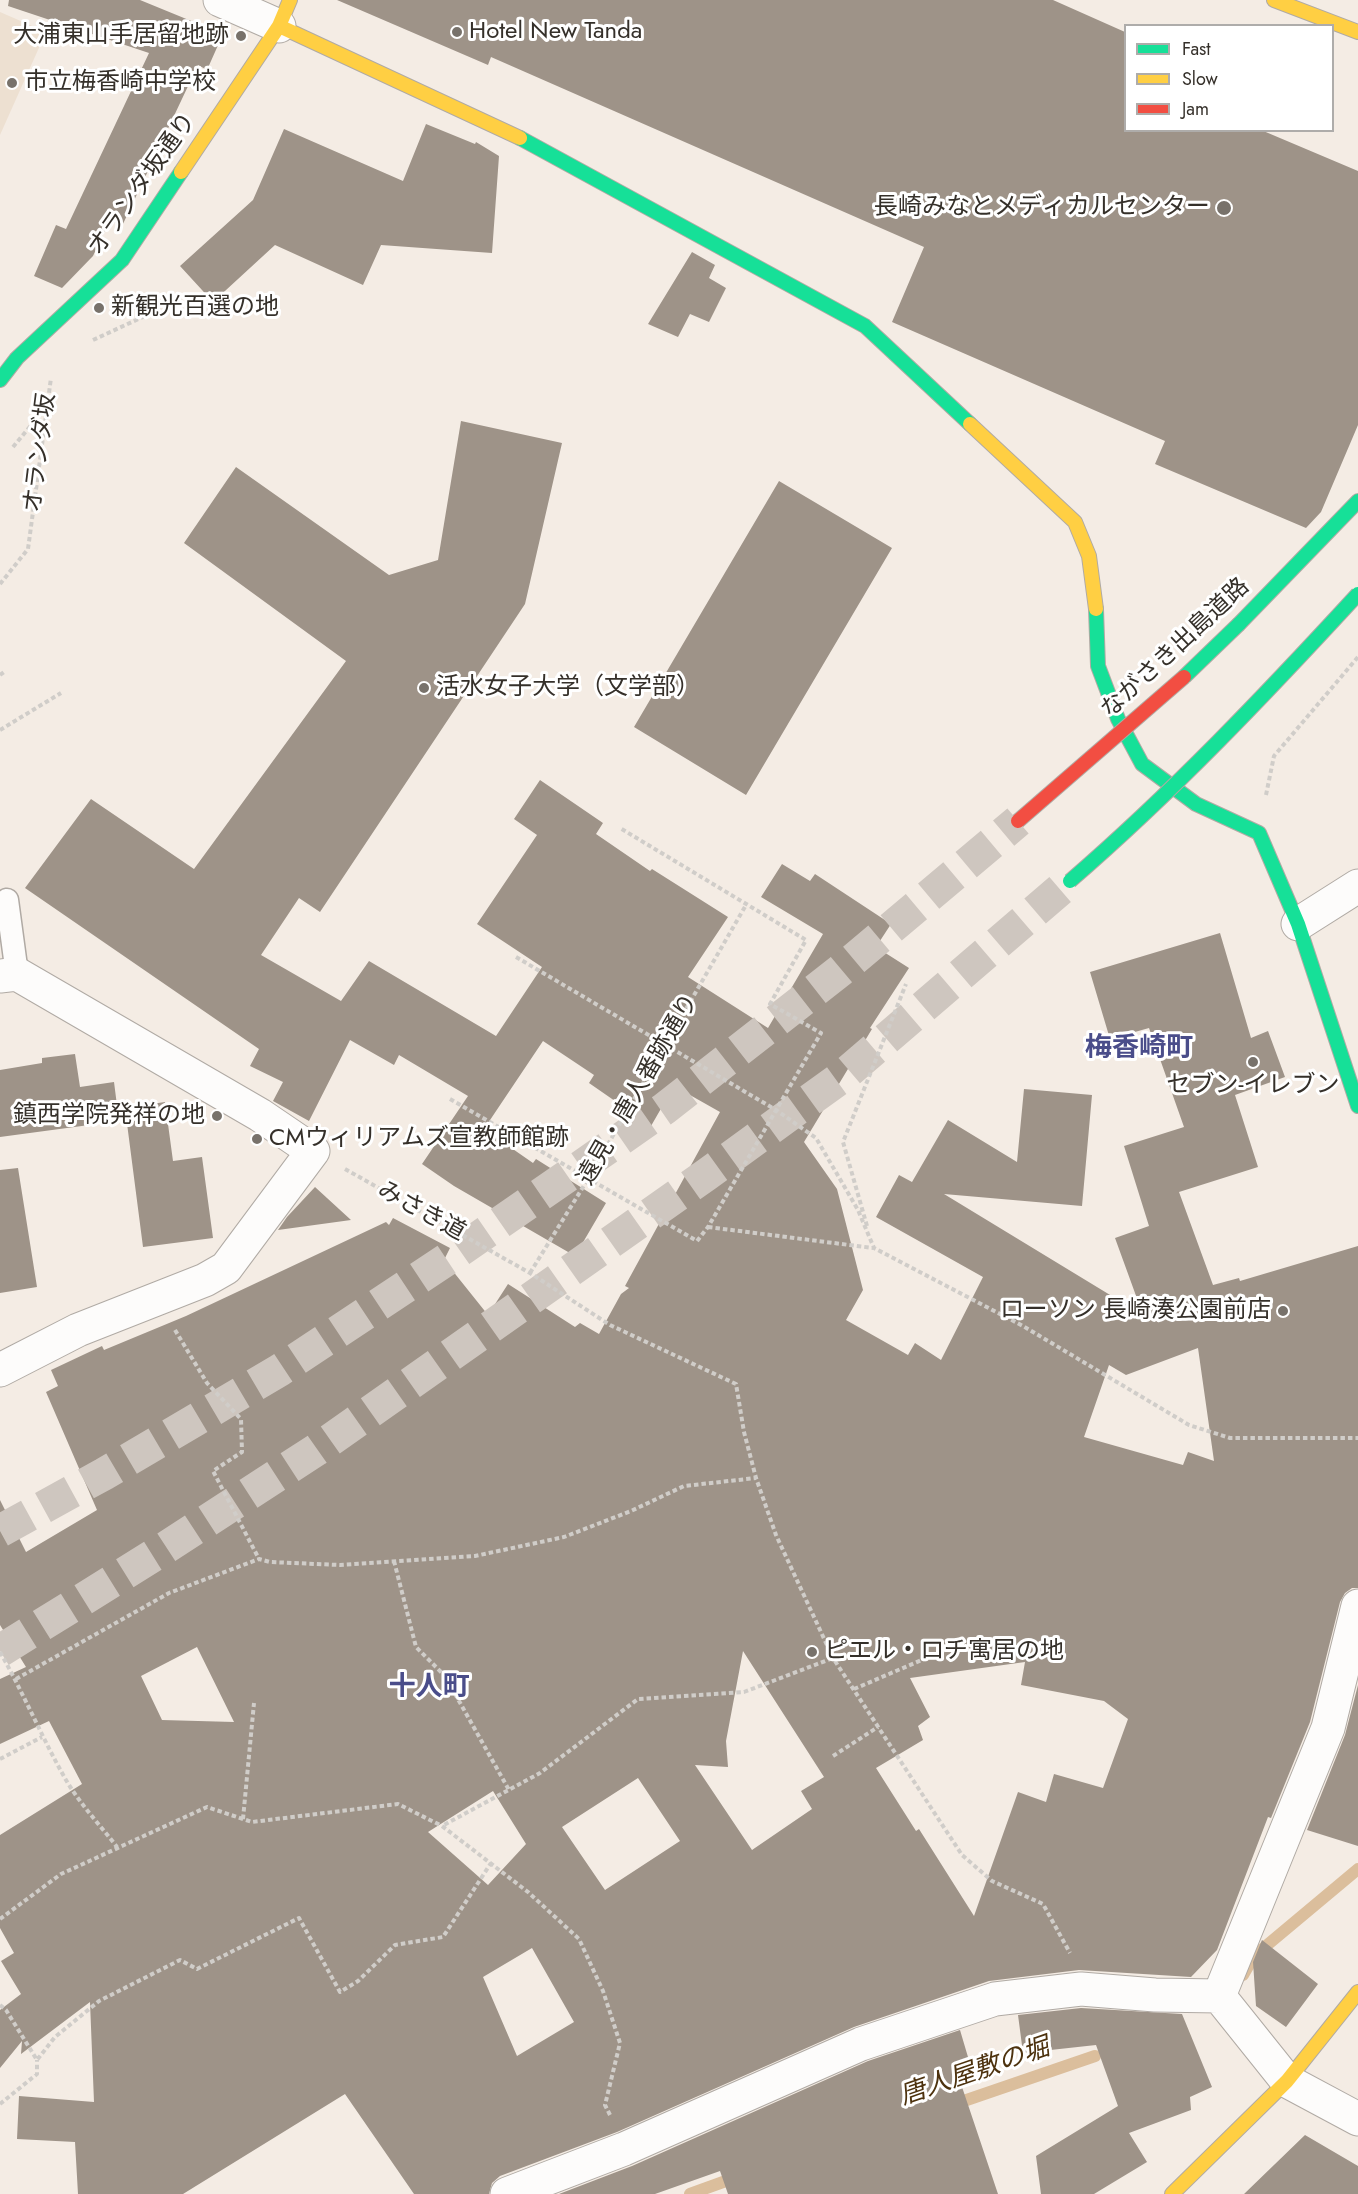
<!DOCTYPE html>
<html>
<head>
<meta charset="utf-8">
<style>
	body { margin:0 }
	#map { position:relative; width:1358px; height:2194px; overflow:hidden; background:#f4ece4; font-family:Jost,sans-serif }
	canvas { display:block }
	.legend { position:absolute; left:1124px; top:24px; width:210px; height:108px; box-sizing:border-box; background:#fff; border:2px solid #aeacaa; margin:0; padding:8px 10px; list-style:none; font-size:18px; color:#35302a }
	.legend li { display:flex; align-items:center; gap:12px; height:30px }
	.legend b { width:30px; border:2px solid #aeacaa }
</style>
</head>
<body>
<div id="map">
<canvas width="1358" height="2194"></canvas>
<ul class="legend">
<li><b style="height:8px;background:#16e098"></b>Fast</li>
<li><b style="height:8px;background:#ffcf43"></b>Slow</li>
<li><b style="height:8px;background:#f24e42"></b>Jam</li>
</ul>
</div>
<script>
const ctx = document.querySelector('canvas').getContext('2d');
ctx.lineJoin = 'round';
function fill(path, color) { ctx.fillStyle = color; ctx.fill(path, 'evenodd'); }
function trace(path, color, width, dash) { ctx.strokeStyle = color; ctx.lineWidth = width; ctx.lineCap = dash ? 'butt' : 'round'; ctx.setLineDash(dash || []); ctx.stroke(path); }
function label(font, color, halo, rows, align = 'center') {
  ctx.font = font + ' Jost,"Noto Sans JP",sans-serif'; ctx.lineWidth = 6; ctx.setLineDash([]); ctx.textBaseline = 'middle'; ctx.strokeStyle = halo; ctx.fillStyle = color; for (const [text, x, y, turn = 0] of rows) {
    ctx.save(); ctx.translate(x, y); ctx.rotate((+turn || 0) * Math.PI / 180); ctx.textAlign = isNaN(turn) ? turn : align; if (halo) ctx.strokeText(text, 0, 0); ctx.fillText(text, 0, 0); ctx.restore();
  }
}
const built = new Path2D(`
	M0,12L46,32L0,135Z`);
const stream = new Path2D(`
	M1243,1975L1254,1956L1358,1869
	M952,2105L1095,2056
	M690,2194L737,2177`);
const building = new Path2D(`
	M9,0H140L223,34L207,70L198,65L122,226L110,220L93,256L62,288L34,276L56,225L66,229L149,53L8,6Z
	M337,0H1053L1125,32V130H1261L1358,171V425L1321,512L1306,528L1155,464L1165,441L892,322L924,247L491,57L488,65Z
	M426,124L475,144L476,142L499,156L492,253L381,245L363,285L275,245L213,302L180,266L253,200L284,129L403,181Z
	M692,252L715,265L709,278L726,288L709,322L690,314L678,337L648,324Z
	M461,421L562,443L525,604L320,912L299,898L261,955L341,1001L369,961L496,1036L542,967L477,924L537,835L514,819L540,780L603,823L596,834L650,871L652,869L728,917L688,977L768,1028L823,934L761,897L782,864L810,881L815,874L891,924L876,947L909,968L870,1028L872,1029L804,1142L837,1189L863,1290L846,1320L908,1355L915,1343L941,1360L983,1277L876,1217L899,1175L912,1182L948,1120L1017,1162L1024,1089L1092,1095L1082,1206L944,1194L1143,1315L1115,1238L1149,1226L1124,1146L1184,1127L1149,1028L1110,1039L1090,972L1220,933L1251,1038L1268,1031L1285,1077L1235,1095L1258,1167L1179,1192L1213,1285L1239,1278L1240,1281L1358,1246V1588H1352L1345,1593L1340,1602L1310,1722L1271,1818L1268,1817L1217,1950L1191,1977L1079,1970L989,1981L854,2027L617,2132L500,2176L492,2183L489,2194H414L345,2094L183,2194H78L75,2142L17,2139L19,2096L94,2102L90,2002L21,2054L22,2041L0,2068V2010L21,1994L1,1961L14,1953L0,1928V1835L82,1784L49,1721L0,1744V1679L26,1667L0,1625V1500L26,1552L97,1510L46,1392L58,1386L51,1370L102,1346L104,1350L186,1316L386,1222L389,1225L393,1218L450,1248L444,1260L488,1315L508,1284L575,1327L580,1323L599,1334L621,1294L629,1288L625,1286L720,1112L674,1086L651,1126L589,1083L594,1075L543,1041L484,1129L533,1163L536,1159L606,1203L575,1256L454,1186L422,1164L468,1096L399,1055L394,1065L350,1040L309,1121L273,1101L283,1082L250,1066L259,1049L25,888L91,799L194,869L346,661L184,543L236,467L389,575L438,560ZM1198,1348L1214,1461L1188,1452L1183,1465L1084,1437L1109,1365L1126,1375ZM197,1647L234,1722L162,1720L141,1676ZM743,1651L824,1777L801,1791L812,1809L752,1850L695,1765L728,1767L726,1741ZM1025,1662L1021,1685L1104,1701L1128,1719L1103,1788L1054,1774L1046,1802L1018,1792L974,1916L919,1829L916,1831L876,1768L923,1740L918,1726L930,1717L910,1678ZM638,1778L680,1841L605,1890L562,1827ZM493,1791L526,1844L488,1885L428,1832ZM532,1948L574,2022L517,2056L483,1977Z
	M779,481L892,548L746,795L634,727Z
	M75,1054L80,1087L114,1082L119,1121L0,1137V1070L42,1063V1058Z
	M165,1102L173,1161L202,1157L213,1238L143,1247L125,1108Z
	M18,1168L37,1287L0,1293V1170Z
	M315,1187L351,1220L278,1230L287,1217Z
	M1358,1685V1846L1307,1830L1345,1735Z
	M1262,1940L1318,1984L1286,2027L1256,2006L1253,1962Z
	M1081,2008L1182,2014L1212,2087L1190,2097L1191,2110L1129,2133L1147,2162L1094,2194H1041L1036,2156L1118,2106L1096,2045L1023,2053L1018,2015Z
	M960,2030L973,2074L959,2078L998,2194H728L720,2171L655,2194H559L632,2166L868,2061Z
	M1305,2135L1358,2166V2194H1244Z`);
const highwayTunnel = new Path2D(`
	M0,1531L104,1474L280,1370L449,1258L664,1109L841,970L1018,821
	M0,1651L159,1552L316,1450L706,1175L843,1076L1070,881`);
const path = new Path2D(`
	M93,340L145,316
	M13,447L47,406
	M0,584L28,549L51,378
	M0,675L4,672
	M0,730L61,693
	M1266,795L1274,756L1358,657
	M516,957L776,1110L816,1138L858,1210L874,1248L1023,1326L1189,1425L1230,1438H1358
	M450,1099L697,1241L708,1227L821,1033L770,1004L806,940L620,828
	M345,1169L530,1273L610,1325L736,1384L744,1432L756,1478L776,1535L833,1658L962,1855L992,1881L1043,1904L1070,1953
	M867,1226L843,1142L906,984
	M708,1227L873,1248
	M530,1273L588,1179L746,905
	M175,1330L207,1383L241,1419L242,1452L213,1471L259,1559
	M394,1561L416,1647L445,1676L509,1790
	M0,1652C24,1694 42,1738 66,1780C80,1804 100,1825 117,1847
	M16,1679L169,1593L259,1559L270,1562L340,1565L475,1556L564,1537L631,1511L684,1486L756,1478
	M854,1689L952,1647L999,1655
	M833,1756L878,1727
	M0,1759L42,1737
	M243,1819L254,1703
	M0,1919L61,1874L207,1807L252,1822L398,1804L442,1826
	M0,2005L6,2010L37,2060L55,2037L99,2001L180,1960L197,1969L299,1918L340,1992L358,1981L395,1945L443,1937L491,1863
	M0,2104L37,2074V2060
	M610,2115L605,2105L620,2043L603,1991L579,1939L528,1892L442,1826L540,1773L638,1699L744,1692L833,1658`);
const lane = new Path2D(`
	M7,900L17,974`);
const street = new Path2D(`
	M220,0L279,26
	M1298,924L1358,886
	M0,976L17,974L260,1115L313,1151L226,1268L205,1280L78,1330L0,1370
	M1219,1996L1328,1728L1358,1606
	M1219,1996L1287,2081L1358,2119
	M507,2194L624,2149L861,2044L995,1999L1081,1989L1155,1995L1219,1996`);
const fast = new Path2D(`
	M520,138L865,326L970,424
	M0,380L17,358L122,260L181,172
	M1096,609L1098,666L1118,719L1142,764L1196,804L1259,833L1298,924L1358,1106
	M1239,624L1358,501`);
const slow = new Path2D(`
	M1274,0L1358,32
	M279,26L520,138
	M181,172L279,26L290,0
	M970,424L1075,522L1089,556L1096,609
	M1172,2194L1287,2081L1358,1992`);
const fastBridge = new Path2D(`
	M1184,677L1239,624
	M1070,881C1173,792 1266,694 1358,594`);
const jamBridge = new Path2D(`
	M1018,821L1184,677`);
const markers = [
	[457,32,6,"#78726b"],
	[241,36,6,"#78726b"],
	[12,83,6,"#78726b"],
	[1224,208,8,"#78726b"],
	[99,308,6,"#78726b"],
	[424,688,6,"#78726b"],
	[1253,1062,6,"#78726b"],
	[217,1116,6,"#78726b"],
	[257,1139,6,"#78726b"],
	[1283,1311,6,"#78726b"],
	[812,1652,6,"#78726b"]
];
const poiNames = [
	["Hotel New Tanda",469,32],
	["大浦東山手居留地跡",229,36,"right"],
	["市立梅香崎中学校",24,83],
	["長崎みなとメディカルセンター",1210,208,"right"],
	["新観光百選の地",111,308],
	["活水女子大学（文学部）",436,688],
	["セブン-イレブン",1253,1086,"center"],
	["鎮西学院発祥の地",205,1116,"right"],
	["CMウィリアムズ宣教師館跡",269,1139],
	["ローソン 長崎湊公園前店",1271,1311,"right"],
	["ピエル・ロチ寓居の地",824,1652]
];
const streetNames = [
	["オランダ坂通り",143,185,-55],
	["オランダ坂",41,453,-83],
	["ながさき出島道路",1176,649,-43],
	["遠見・唐人番跡通り",639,1090,-60],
	["みさき道",421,1212,29]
];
const waterNames = [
	["唐人屋敷の堀",975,2073,-19]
];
const quarterNames = [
	["梅香崎町",1139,1049],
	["十人町",429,1688]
];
fill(built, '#ede0d1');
trace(stream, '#dbbe9c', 12);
fill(building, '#9e9388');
trace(highwayTunnel, '#cec6bf', 33, [33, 16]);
trace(lane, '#b0aaa4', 25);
trace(street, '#b0aaa4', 35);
trace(fast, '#b0aaa4', 16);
trace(slow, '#b0aaa4', 16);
trace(path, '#d0cdc9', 4, [4.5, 3]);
trace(lane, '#fdfcfb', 22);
trace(street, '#fdfcfb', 33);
trace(fast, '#16e098', 14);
trace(slow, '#ffcf43', 14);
trace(fastBridge, '#b0aaa4', 16, []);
trace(jamBridge, '#b0aaa4', 16, []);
trace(fastBridge, '#16e098', 14);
trace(jamBridge, '#f24e42', 14);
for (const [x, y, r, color] of markers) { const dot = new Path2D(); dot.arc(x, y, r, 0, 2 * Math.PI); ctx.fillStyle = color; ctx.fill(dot); trace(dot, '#fff', 2); }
label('24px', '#35302a', '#fff', poiNames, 'left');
label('24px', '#35302a', '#fff', streetNames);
label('italic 26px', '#4d320e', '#fff', waterNames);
label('bold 27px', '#4a4d8a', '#fff', quarterNames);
</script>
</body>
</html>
